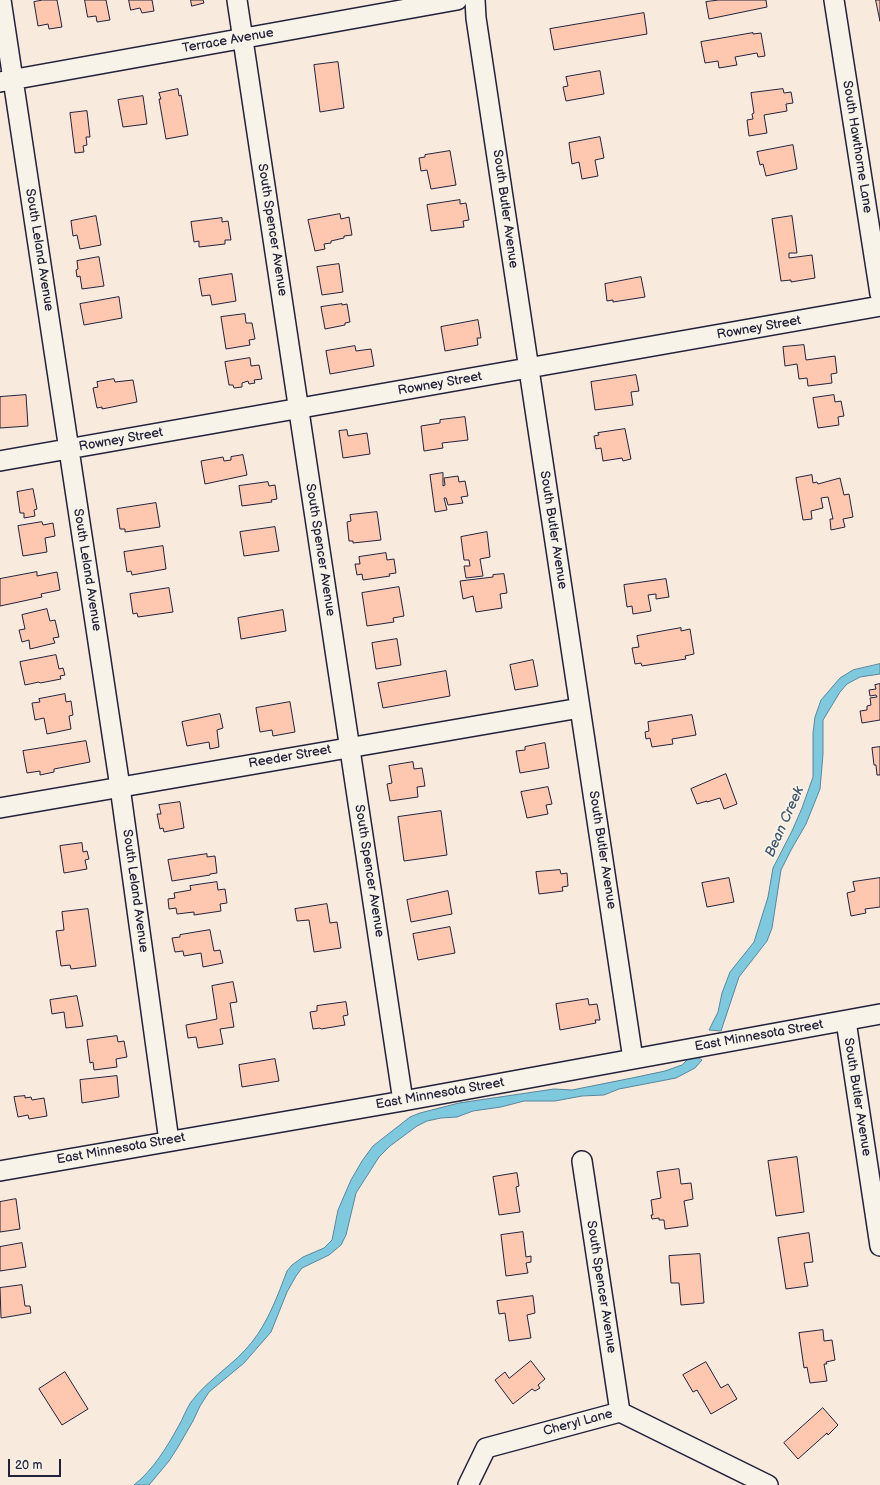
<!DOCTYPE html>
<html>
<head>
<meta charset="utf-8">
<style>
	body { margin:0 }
	#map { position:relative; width:880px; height:1485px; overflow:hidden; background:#f8eadd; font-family:"Balsamiq Sans",sans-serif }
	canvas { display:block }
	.scale { position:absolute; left:8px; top:1459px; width:53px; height:18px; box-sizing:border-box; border:2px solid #22223b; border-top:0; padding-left:5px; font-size:12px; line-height:14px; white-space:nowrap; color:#22223b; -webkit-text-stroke:3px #f7f3e8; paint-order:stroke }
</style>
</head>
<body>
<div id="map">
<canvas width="880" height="1485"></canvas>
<div class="scale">20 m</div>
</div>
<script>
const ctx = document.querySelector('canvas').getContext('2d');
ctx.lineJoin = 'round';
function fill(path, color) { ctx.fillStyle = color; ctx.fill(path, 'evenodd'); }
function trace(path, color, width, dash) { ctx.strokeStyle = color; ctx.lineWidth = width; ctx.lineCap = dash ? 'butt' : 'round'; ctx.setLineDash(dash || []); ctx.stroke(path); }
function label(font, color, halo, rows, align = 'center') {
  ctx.font = font + ' "Balsamiq Sans",sans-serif'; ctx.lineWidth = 4; ctx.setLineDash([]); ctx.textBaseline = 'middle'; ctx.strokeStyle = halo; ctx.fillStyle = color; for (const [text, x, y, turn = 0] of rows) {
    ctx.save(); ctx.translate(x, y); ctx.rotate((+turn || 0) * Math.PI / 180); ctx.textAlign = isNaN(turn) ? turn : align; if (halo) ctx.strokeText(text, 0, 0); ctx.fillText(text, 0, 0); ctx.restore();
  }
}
const water = new Path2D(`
	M880,664V674L860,677L847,684L840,692L823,720V754L820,789L806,824L791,850L781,870L772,928L767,941L739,977L721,1031L709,1030L718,1012L722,993L730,972L754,942L768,897L773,868L792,831L802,808L813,777V733L815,717L821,700L840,678L853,670Z
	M693,1054L702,1060L695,1068L676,1078L619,1089L604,1095L582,1096L555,1101H524L501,1107L473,1111L457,1117L441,1118L427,1121L417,1126L390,1146L379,1157L356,1193L346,1235L341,1245L329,1255L302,1268L296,1276L287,1292L271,1332L244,1363L209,1392L200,1406L193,1421L178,1447L169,1461L149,1485H134C153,1470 167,1447 178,1427C183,1419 186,1409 191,1402C208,1379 234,1365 252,1342C268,1322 278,1295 287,1271L292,1265L303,1257L324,1248L332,1240L338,1210L351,1180L362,1161L373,1146L410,1117L420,1113L459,1103L554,1089L572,1090L632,1078L665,1071L682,1065Z`);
const building = new Path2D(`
	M43,0H57L62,27L49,29L48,24L38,26L34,2Z
	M85,0H106L110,20L97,22L96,16L88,17Z
	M129,0H152L154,11L142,13L140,8L131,10Z
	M191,0H203L204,3L192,6Z
	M719,0H766L767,7L709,19L706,2Z
	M876,0H880V21Z
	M644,13L647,34L554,50L550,29Z
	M753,33V34L761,33L765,56L758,57L757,53L735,57L737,65L719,68L718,61L705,63L701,42Z
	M338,62L344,108L320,112L314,65Z
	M600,71L604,94L566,101L563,87L568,86L566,77Z
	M178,89L179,96L181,95L188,135L166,139L159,99H161L159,93Z
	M783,89L784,93L791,92L793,103L786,104L787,111L764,115L767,133L749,136L747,120L753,119L752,114L754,113L751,93Z
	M143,96L147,124L123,127L118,100Z
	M87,111L90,137H86L87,145L83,146L84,152L75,153L70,113Z
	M600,137L604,158L595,160L598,176L582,179L579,162L572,164L569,143Z
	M793,145L797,169L766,176L763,164L760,165L757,152Z
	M450,151L456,185L431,189L427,170L421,171L419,158L425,157V155Z
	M460,200V204L466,203L469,220L463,221L464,227L431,231L427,205Z
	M340,214L341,219L349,217L352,235L344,236V238L331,241V243L324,244L325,249L315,251L308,220Z
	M96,216L101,245L80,249L77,235L73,236L71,221Z
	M792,216L797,253H789V258L812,255L815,278L791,282V280L781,281L772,219Z
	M222,218V222L228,221L231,240H225V244L199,247V241L194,242L191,222Z
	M99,257L104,286L82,289L80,276L77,277L76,270L78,269L77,261Z
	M339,264L343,292L322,295L317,267Z
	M232,274L236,301L212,305L210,295L202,296L199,279Z
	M641,277L645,297L613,302V300L607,301L605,284Z
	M119,297L122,318L84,325L80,304Z
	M342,304V305L347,304L350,322L345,323V325L325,329L321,307Z
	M245,314L246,323H252L255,339L249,340L250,345L226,349L221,317Z
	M478,320L481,338H477L478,345L445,351L441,327Z
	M804,345L806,360L835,356L837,373L831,374L832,383L808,386L807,378L799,379L797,364L785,366L783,347Z
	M355,346L356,351L371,349L374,366L330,374L326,351Z
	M250,358L251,366L259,365L262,379L254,380L255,383L249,384L248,381L242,383V387L234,388L233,385H229L225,362Z
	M636,375L639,391L631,392L633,405L595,410L591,382Z
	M114,379L115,382L133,380L137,402L102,409V407L97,408L93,388L98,387L97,382Z
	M26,395L28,426L0,428V397Z
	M834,395L835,402L841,401L844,416L838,417L839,425L818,428L813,398Z
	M465,417L468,440L442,443L443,448L424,451L421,426L440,423V420Z
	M625,429L631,459L623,461L622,458L603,461L601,448L596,449L594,436L599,435L598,433Z
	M347,430L348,436L367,433L370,454L343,458L339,431Z
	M243,455L247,475L205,484L201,461L223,457L224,461L231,460V457Z
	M443,473V486L445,485L444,478L458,476L459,482L465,481L468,496L461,497L463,503L448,505L446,498H444L447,510L435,512L430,475Z
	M812,475L813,483L817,482L818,484L840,478L844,495L849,494L853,517L843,519L845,527L831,530L830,519H833L828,497L821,498L823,508L811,511L812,519L803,520L796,478Z
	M268,482L269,486L275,485L277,499L271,500L272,502L242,506L239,486Z
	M33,489L37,509L34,510L35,516L24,518V513H20L17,492Z
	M156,503L160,527L125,532V529H120L117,509Z
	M377,512L381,540L353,543V541H349L347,522L351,521L350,515Z
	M42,522L43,525L53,523L55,536L45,538L47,552L23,556L18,526Z
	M275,527L279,551L244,556L240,532Z
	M487,532L490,557L480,559L483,576L466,578L464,566H470L469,560H464L461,537Z
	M163,546L166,569L132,575L131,571L127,572L124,552Z
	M386,553L387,560L394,559L396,573L389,574L390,576L363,580L362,574L357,575L355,564H360L359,557Z
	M37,572V576L57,572L60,590L41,594L42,597L0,606V579Z
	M504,574L507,593L500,594L502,608L476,612L473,596L463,599L460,581L493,577V575Z
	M666,579L669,597L656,599V594L648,595L651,611L633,614L632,606L627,607L624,585Z
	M399,587L404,616L393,618L394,622L367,626L362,593Z
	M169,588L173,612L138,617L137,613L133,614L130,594Z
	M47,609L50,621L55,620L59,637L53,638L55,643L30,649L29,640L22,642L19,630L25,629L22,615Z
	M283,610L286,631L241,639L238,618Z
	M681,628V631L690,629L694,654L685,656L686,659L642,666L641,663L635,664L632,648L639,647L637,636Z
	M397,639L401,665L376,669L372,643Z
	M56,655L59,669L63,668L65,675L60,676L61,679L40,683L39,682L25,685L20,662Z
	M533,660L538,686L515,690L510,665Z
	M446,671L450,696L383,708L378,683Z
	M880,684V720L862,723L860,711L867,710V706L871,705L870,698L877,697L876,695L870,696L869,690L876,689L875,685Z
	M65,694L66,702L71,701L73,715L69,716L71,729L47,734L44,718L35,720L32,703L40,702L39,699Z
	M290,702L295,732L273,736L272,730L260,732L256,708Z
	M220,714L223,728L217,730L219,747L210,749L209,742L187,746L182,722Z
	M692,715L696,735L672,739L673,744L652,747L650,738L646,739L645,732L649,731L648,722Z
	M86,741L90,762L54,769V772L40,775V771L27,773L23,751Z
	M545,743L549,768L520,773L516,751L525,750V747Z
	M880,747V775H877L876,765H874L872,748Z
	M413,762L414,769L422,768L425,786L417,787L418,797L390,801L387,784L392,783L389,766Z
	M726,774L737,804L724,809L720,798L707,802V801L697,804L691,789Z
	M548,787L552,804L546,805L548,814L527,818L521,792Z
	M180,802L184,828L164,832L163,828L160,829L157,814H161L159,805Z
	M441,811L447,855L404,861L398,817Z
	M82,843L83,852L87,851L89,859L85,860L87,869L64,873L60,846Z
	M207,854V857L215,856L217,873L210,874V875L172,881L168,860Z
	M560,870L561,874L567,873L568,886L562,887L563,891L539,894L536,872Z
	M729,878L734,902L707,907L702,883Z
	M880,878V907L865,909L866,913L851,916L847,893L855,891L853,882Z
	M217,882L218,890L225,889L227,903L220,904L221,911L194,915V912L177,914L176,908L169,909L168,899L175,898L174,893L191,890L190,886Z
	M448,891L452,914L411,922L407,900Z
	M327,904L330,923L337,922L341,948L314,952L309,920L297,921L295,909Z
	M88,909L96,966L71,969L70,965L61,966L56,931L64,930L62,912Z
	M450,927L455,953L418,960L413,934Z
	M210,930L214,951L220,950L223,963L203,967L201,953L184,956L183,951L175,952L172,938L180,937V935Z
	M233,982L237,1002L230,1003L234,1027L220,1029L223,1044L198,1048L196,1037L188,1038L186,1025L217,1019L212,986Z
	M77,996L83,1026L66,1028L64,1012L52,1014L50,1000Z
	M588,999L589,1005L597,1004L600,1020H595L596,1023L560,1030L556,1004Z
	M346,1002L348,1015L343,1016L345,1025L321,1029L320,1028L313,1029L310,1012L317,1011V1006Z
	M117,1036L118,1042L124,1041L127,1057L116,1059L117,1067L94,1070L93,1062L90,1063L87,1040Z
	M275,1059L279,1081L242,1087L239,1065Z
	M117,1076L119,1097L82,1103L80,1080Z
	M25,1096V1098L31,1097L32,1100L44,1098L47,1116L29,1119L28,1115L18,1117L14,1097Z
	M797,1157L804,1212L776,1216L768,1161Z
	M679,1169L681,1184L691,1183L693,1199L684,1201L688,1226L665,1229L664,1220H659V1218L652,1219L651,1215H653L651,1200L661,1198L657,1172Z
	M517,1173L519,1186L516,1187L520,1212L499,1215L493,1177Z
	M16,1199L20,1229L0,1232V1202Z
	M523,1232L526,1257L531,1256V1262L526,1263L528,1273L506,1276L501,1235Z
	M809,1233L813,1262L804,1263L808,1286L786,1289L778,1238Z
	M22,1243L26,1267L0,1271V1247Z
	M700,1254L704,1303L681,1305L679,1283H671L669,1256Z
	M22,1285L25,1306H30L31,1313L1,1318L0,1288Z
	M533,1296L535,1313L527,1315L531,1338L509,1341L505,1313L499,1314L497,1301Z
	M823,1330L824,1341L832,1340L835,1360L826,1362L827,1364H824L827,1381L810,1383L807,1367L804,1368L799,1333Z
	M531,1361L545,1379L538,1385L540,1388L535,1391L532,1389L513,1404L495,1380L505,1372L509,1378Z
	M706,1362L721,1388L728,1384L737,1399L711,1414L697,1390L693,1392L683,1375Z
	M65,1372L88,1409L62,1425L39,1389Z
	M823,1408L838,1425L828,1435L827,1433L798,1459L784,1443Z`);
const minor = new Path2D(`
	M1,0L120,787L169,1141
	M237,0L403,1101
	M475,0L476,18L633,1059
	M834,0L880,294
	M0,82L457,0
	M0,461L880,306
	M0,808L580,708
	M846,1021L880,1246
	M582,1161L620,1412
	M0,1171L403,1101L880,1014
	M468,1485L486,1448L620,1412L768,1485`);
const streetNames = [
	["Terrace Avenue",228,41,-10],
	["South Hawthorne Lane",857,147,81],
	["South Butler Avenue",505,209,82],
	["South Spencer Avenue",272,230,81],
	["South Leland Avenue",39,250,81],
	["Rowney Street",759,328,-10],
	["Rowney Street",440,384,-10],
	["Rowney Street",121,440,-10],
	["South Butler Avenue",553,530,81],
	["South Spencer Avenue",320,550,81],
	["South Leland Avenue",87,570,81],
	["Reeder Street",290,757,-10],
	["South Butler Avenue",602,850,81],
	["South Spencer Avenue",369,871,81],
	["South Leland Avenue",135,891,82],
	["East Minnesota Street",759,1036,-10],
	["East Minnesota Street",440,1094,-10],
	["South Butler Avenue",857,1097,81],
	["East Minnesota Street",121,1149,-10],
	["South Spencer Avenue",601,1287,81],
	["Cheryl Lane",578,1423,-15]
];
const waterNames = [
	["Bean Creek",785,822,-66]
];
fill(water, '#7ec9de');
trace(water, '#59869d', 1);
fill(building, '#fdc7b0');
trace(building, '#22223b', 1);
trace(minor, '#22223b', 22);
trace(minor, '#f7f3e8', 19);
label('13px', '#22223b', '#f7f3e8', streetNames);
label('italic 14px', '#3e546c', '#f7f3e8', waterNames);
</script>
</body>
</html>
